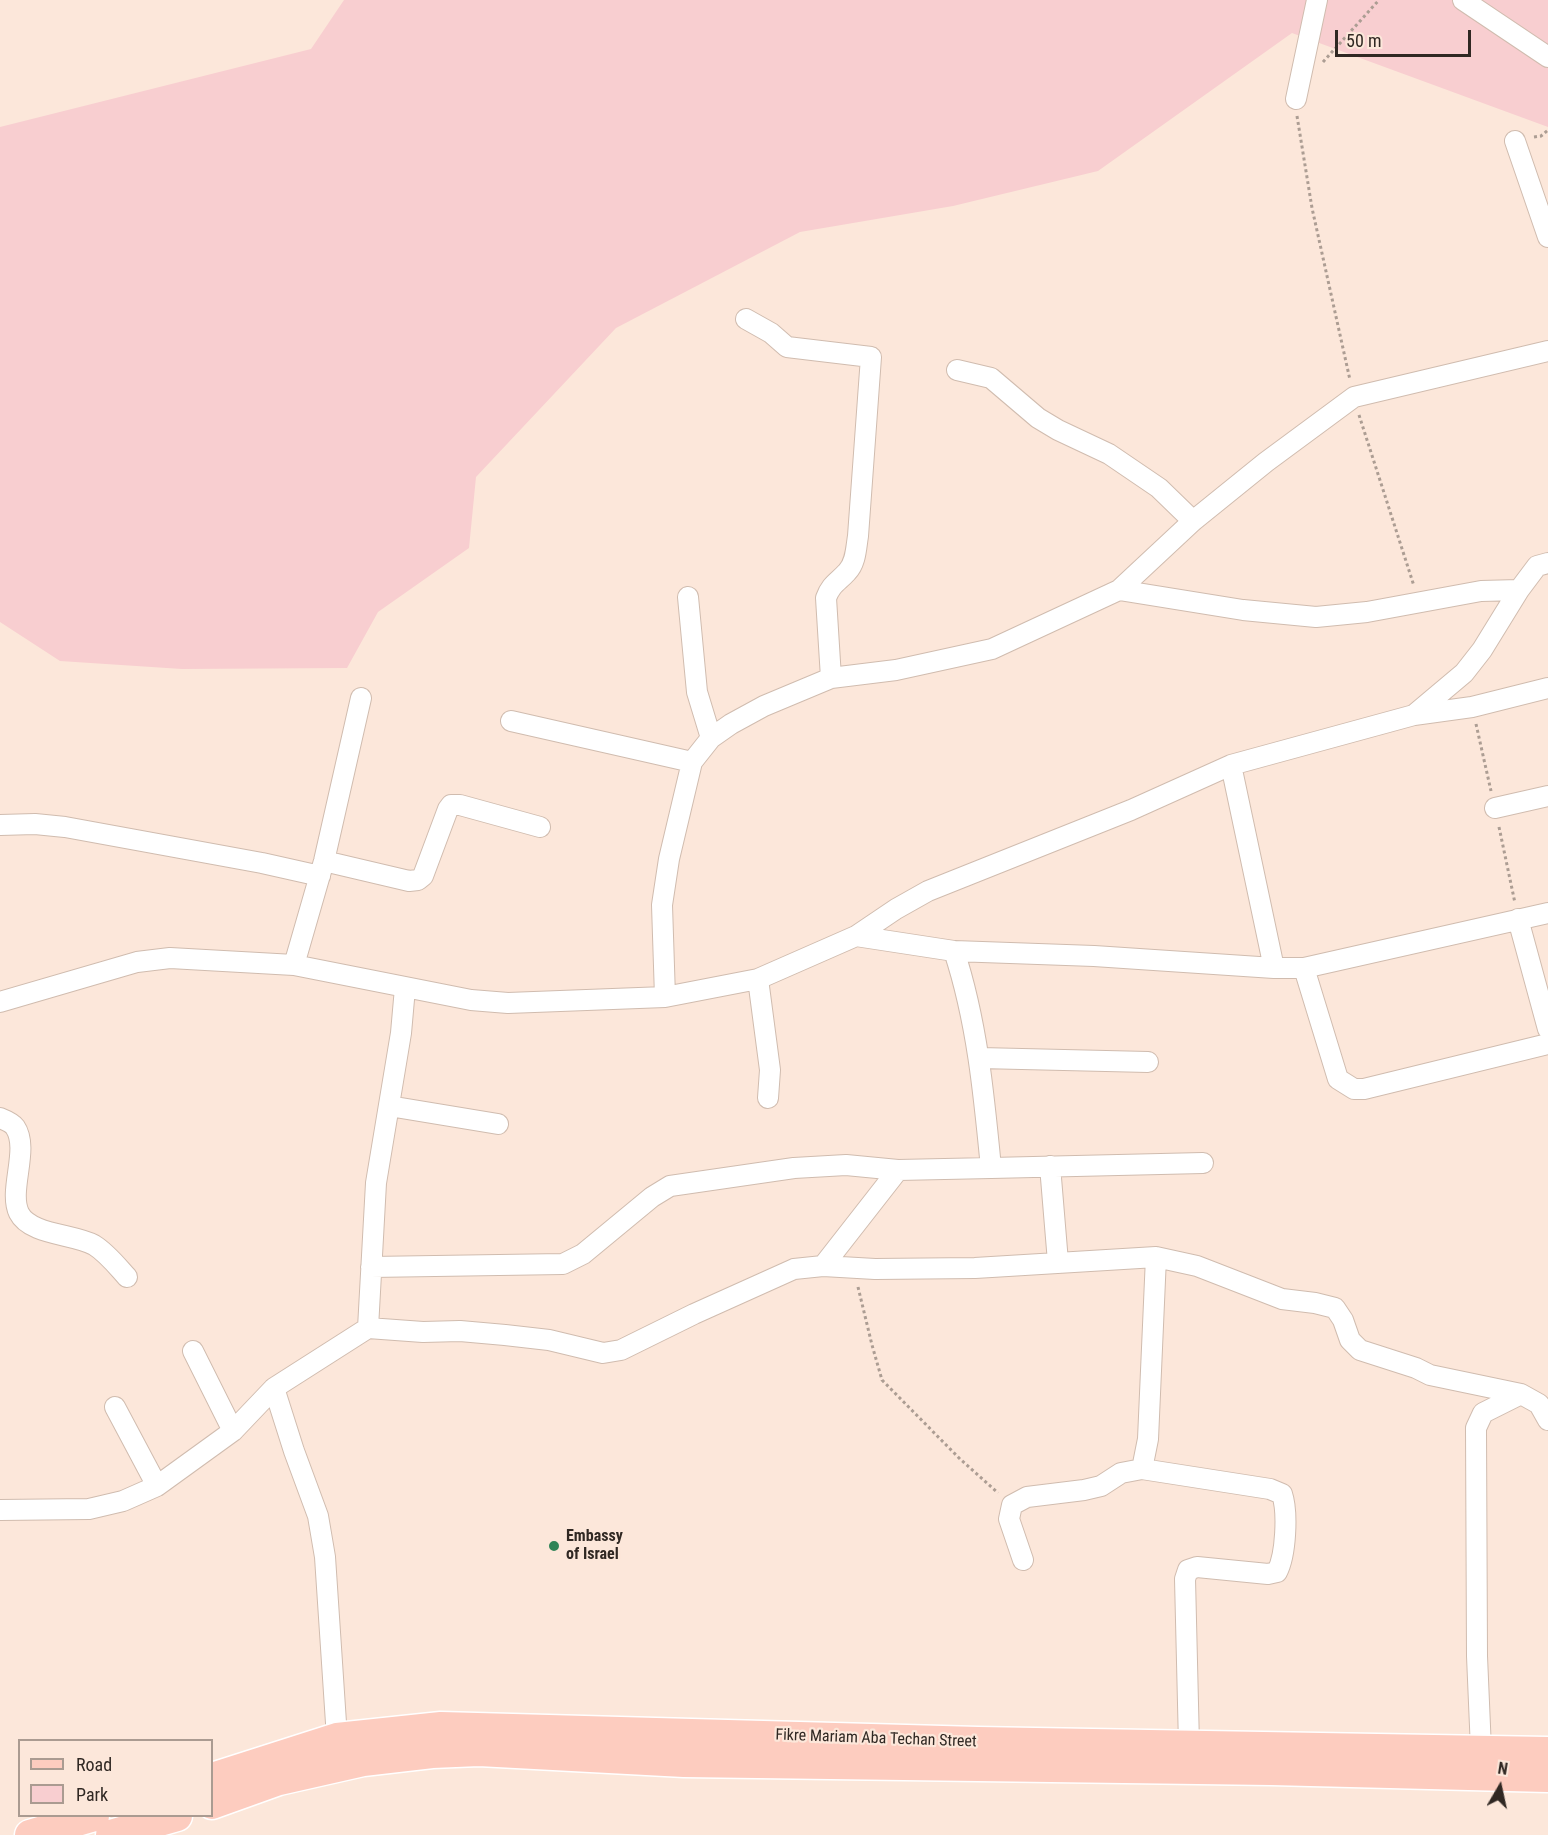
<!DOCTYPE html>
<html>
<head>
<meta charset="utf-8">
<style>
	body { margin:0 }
	#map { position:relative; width:1548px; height:1835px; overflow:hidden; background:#fce7da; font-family:"Roboto Condensed",sans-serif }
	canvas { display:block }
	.legend { position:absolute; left:18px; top:1739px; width:195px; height:78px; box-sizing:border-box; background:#fce7da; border:2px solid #aa9b91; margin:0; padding:8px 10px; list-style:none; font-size:18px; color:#302823 }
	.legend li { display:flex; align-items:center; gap:12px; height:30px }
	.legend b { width:30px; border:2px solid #aa9b91 }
	.north { position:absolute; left:1470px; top:1757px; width:60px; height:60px; -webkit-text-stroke:4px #fce7da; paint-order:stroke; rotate:9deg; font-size:16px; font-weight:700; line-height:24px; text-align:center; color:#302823 }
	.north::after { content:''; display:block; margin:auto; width:21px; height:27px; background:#302823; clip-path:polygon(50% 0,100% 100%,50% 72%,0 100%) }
	.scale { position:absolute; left:1335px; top:30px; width:136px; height:27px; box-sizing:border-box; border:3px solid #302823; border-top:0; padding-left:8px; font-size:18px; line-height:21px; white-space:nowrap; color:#302823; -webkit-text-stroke:4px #fce7da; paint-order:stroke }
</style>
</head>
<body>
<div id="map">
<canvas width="1548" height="1835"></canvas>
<ul class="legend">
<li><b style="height:8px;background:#fdccbf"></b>Road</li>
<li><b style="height:16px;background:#f8ced0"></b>Park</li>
</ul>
<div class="north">N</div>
<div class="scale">50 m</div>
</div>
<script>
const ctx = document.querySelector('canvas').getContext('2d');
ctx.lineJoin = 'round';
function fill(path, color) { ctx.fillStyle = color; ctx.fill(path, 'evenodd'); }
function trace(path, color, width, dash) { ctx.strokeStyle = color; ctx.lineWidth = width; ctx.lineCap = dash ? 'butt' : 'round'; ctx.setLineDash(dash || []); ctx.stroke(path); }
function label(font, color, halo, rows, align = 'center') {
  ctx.font = font + ' "Roboto Condensed",sans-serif'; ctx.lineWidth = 4.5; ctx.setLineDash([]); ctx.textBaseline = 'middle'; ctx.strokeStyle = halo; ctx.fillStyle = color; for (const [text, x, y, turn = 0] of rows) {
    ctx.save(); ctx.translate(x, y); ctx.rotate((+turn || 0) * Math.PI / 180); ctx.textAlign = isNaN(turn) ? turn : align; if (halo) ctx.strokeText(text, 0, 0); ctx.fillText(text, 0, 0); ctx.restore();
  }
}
const green = new Path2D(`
	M344,0H1548V127L1292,33L1098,171L953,206L800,232L616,328L476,477L469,548L378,612L347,668L182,669L60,661L0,622V127L311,49Z`);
const path = new Path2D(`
	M1323,62L1379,0
	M1297,116L1312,208L1350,380
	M1534,137L1541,136L1548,130
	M1359,415L1414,586
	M1476,724L1491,791
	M1499,827L1515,903
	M858,1287L872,1345L882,1380L960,1459L998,1493`);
const minor = new Path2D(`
	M1463,0L1548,57
	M1296,99L1317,0
	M1515,141L1548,237
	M746,319L771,333L787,347L871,357L858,536C856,548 856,563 847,572C838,582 831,584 826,598L831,678
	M957,370L991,378L1038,418L1058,430L1109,454L1159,488L1193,521
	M1119,590L1243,610L1316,617L1367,612L1481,591L1519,590
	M688,597L697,692L711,738
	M1414,715L1464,673L1482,650L1519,590L1537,566L1548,563
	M511,721L692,762
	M1231,765L1274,968
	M1495,808L1548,796
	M0,825L35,824L65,827L262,863L320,876
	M324,861L409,881L418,880L423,876L448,809L451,805H460L540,827
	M1518,919L1548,1029
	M856,936L896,909L928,891L1131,810L1231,765L1414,715L1472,707L1548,688
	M294,965L324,861L361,698
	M1304,968L1338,1079L1354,1089H1364L1548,1044
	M758,979L770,1070L768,1098
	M665,997L662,905L669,859L692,762L711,738L731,724L764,706L831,678L896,670L992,649L1119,590L1193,521L1266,462L1354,397L1548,351
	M0,1002L137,962L170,958L294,965L471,1000L508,1003L665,997L758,979L856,936L954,951L1094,956L1274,968H1304L1548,913
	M980,1058L1148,1062
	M389,1106L498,1124
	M0,1118C5,1120 12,1123 15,1127C30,1149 8,1190 19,1213C30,1235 74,1234 94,1245C107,1253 117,1266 127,1277
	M1050,1166L1058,1262
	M991,1168L1203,1163
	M1156,1257L1148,1439L1142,1469L1270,1489L1282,1494C1288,1512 1286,1555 1277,1572L1268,1574L1197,1567L1188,1570L1185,1579L1189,1745
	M823,1266L875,1269L975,1268L1156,1257L1197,1266L1282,1299L1315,1303L1335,1308L1343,1320L1350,1340L1360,1350L1416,1368L1430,1375L1521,1394
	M371,1267L563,1264L583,1254L652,1197L670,1186L794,1168L846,1165L898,1170L991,1168C984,1095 977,1021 954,951
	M368,1328L376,1183L401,1033L405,988
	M193,1351L233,1431
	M274,1388L368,1328L423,1332L460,1331L505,1335L549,1340L603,1353L621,1350L694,1314L794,1269L823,1266L898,1170
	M115,1407L157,1486
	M0,1510L89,1509L123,1501L157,1486L233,1431L274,1388L294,1451L318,1516L325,1557L337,1738
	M1023,1560L1009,1519L1012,1505L1027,1497L1084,1490L1101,1486L1121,1473L1142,1469
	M1481,1750L1477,1656L1476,1428L1483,1413L1521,1394L1539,1404L1548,1420`);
const primary = new Path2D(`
	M212,1778L337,1738L441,1727L978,1742L1548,1752
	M212,1804L279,1780L363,1761L432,1753L479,1751L684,1762L1271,1770L1548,1777
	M30,1835L94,1816
	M111,1835L177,1816`);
const markers = [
	[554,1546,6,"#308457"]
];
const poiNames = [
	["Embassy",566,1537],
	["of Israel",566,1555]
];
const streetNames = [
	["Fikre Mariam Aba Techan Street",876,1739,2]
];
fill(green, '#f8ced0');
trace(minor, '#d0bcaf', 22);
trace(primary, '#fff', 33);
trace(path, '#ac9d93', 3, [3, 3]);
trace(minor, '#fff', 20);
trace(primary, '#fdccbf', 30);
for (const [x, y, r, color] of markers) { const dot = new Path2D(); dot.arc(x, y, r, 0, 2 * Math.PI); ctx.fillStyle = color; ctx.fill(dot); trace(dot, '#fce7da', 2); }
label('bold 16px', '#302823', '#fce7da', poiNames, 'left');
label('16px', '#302823', '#fce7da', streetNames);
</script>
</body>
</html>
